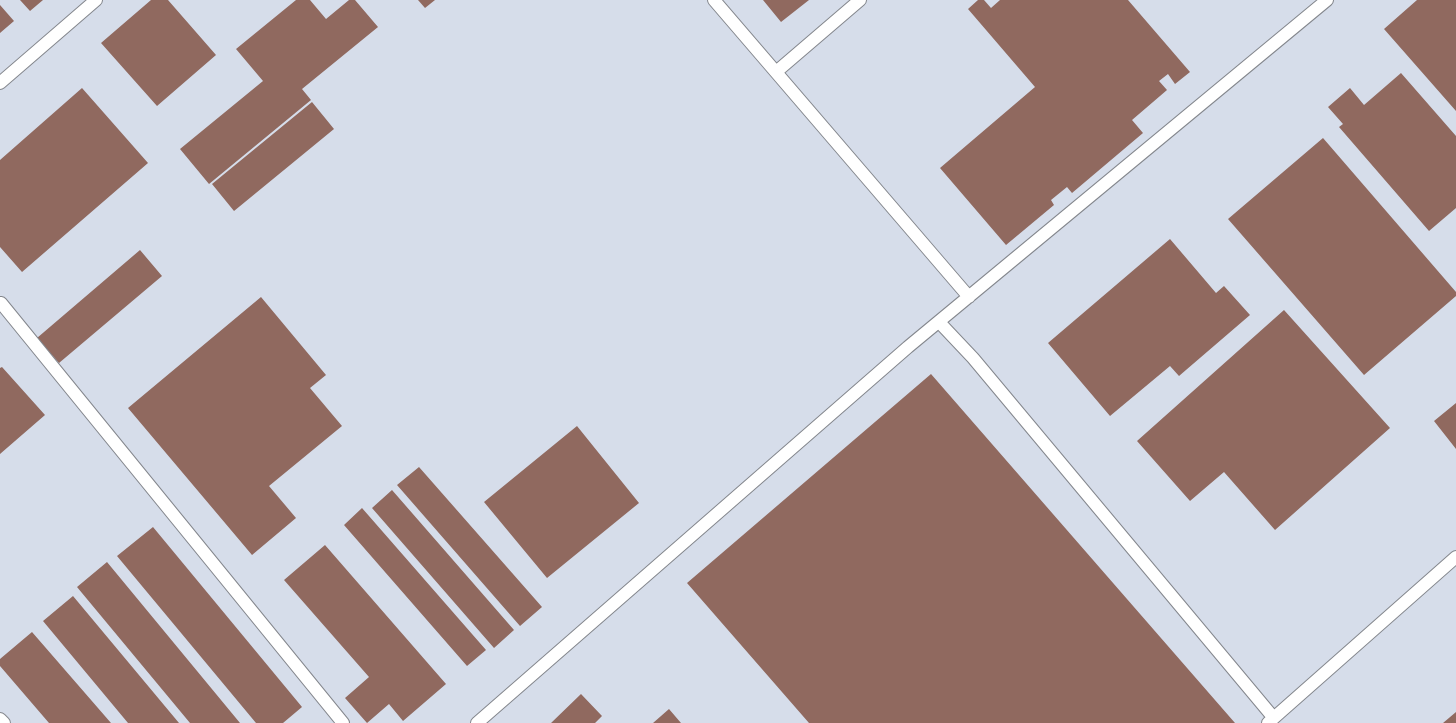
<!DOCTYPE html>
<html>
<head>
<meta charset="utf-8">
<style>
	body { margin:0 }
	canvas { display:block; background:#e6eaf0 }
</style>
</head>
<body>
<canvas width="1456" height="723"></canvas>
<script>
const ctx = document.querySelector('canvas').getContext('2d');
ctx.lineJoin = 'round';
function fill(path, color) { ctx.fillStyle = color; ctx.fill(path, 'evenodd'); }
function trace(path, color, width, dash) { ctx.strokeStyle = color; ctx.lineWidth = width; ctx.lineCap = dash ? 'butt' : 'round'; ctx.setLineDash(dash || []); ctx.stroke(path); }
const built = new Path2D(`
	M0,0H1456V723H0Z`);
const building = new Path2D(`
	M20,0H43L30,11Z
	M151,0H168L216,55L157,106L101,43Z
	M296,0H310L326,19L349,0H355L378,27L302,89L311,100L209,184L180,149L263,81L236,49Z
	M418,0H435L425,8Z
	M763,0H809L781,22Z
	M978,0H984L991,8L1000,0H1128L1190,72L1175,84L1168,74L1159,81L1167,90L1132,120L1143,133L1072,193L1067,187L1051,200L1054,205L1006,245L940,168L1035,87L968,9Z
	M1417,0H1456V111L1384,29Z
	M0,5L14,21L0,33Z
	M1401,73L1456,136V208L1429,231L1339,127L1343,124L1328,107L1350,88L1364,105Z
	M82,88L148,163L22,272L0,247V160Z
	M312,102L334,129L234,211L212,184Z
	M1323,138L1456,292V296L1364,375L1228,219Z
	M1170,239L1216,293L1224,286L1250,315L1179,376L1170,366L1110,416L1048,343Z
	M140,250L162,276L59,363L37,338Z
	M261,297L326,375L310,388L342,426L269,486L296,518L252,555L128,408Z
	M1284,310L1390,428L1275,530L1224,472L1190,501L1137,441Z
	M2,367L45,415L0,454V368Z
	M931,374L1235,723H809L687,583Z
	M1456,403V449L1434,421Z
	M577,426L639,503L547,578L484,502Z
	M419,467L542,607L520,626L397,485Z
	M392,490L514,630L494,648L372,508Z
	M362,508L486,650L467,666L344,525Z
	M153,527L302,707L283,723H256L117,556Z
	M325,545L446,684L403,721L389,704L367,723L345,698L369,677L284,580Z
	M107,562L240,723H190L77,587Z
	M73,596L179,723H128L43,621Z
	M32,632L111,723H49L0,666V659Z
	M581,694L602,716L595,723H551Z
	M669,709L681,723H653Z
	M1456,712V723H1443Z`);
const service = new Path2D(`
	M714,0L969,297
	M776,72L860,0
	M0,83L96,0
	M1,303L343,723
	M939,322L973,358L1273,717
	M0,719L4,723
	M477,723L908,347L1327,0
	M1268,723L1456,557`);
fill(built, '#d6ddea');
fill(building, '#90695f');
trace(service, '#84878d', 14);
trace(service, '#fff', 12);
</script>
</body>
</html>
